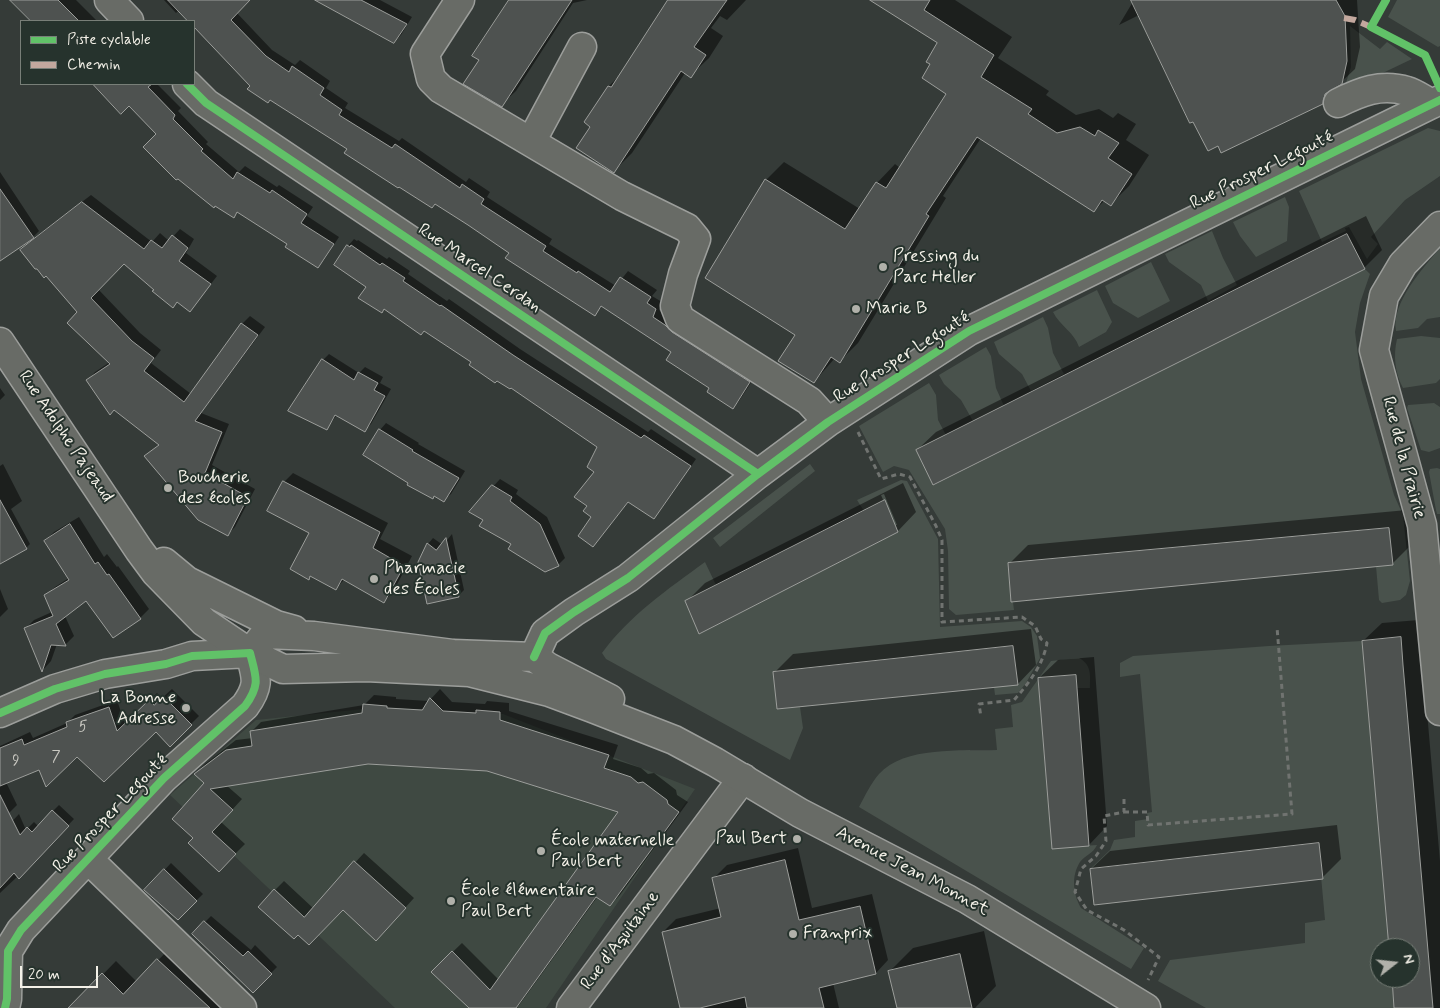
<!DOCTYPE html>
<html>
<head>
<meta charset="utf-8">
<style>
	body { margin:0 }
	#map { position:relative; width:1440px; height:1008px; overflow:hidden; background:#353b38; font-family:Mynerve,sans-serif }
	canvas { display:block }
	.legend { position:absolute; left:20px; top:20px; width:175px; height:65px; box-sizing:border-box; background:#26332d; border:1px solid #787f78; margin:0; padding:6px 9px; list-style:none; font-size:15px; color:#f4f1e8 }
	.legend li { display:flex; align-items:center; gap:10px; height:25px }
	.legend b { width:25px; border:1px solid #787f78 }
	.north { position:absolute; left:1370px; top:938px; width:50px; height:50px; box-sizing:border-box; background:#26332d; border:1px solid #787f78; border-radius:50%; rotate:74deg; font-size:14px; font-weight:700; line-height:20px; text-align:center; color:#f4f1e8 }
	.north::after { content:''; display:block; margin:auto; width:18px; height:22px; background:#b1b1aa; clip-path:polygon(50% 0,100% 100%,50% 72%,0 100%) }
	.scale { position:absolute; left:20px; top:966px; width:78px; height:22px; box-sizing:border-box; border:2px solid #f4f1e8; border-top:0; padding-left:6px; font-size:15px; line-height:18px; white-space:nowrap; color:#f4f1e8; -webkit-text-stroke:4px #26332d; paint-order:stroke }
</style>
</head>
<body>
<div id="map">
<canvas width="1440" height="1008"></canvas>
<ul class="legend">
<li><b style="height:6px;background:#61c268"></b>Piste cyclable</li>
<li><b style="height:6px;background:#c3a89e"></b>Chemin</li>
</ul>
<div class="north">N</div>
<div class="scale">20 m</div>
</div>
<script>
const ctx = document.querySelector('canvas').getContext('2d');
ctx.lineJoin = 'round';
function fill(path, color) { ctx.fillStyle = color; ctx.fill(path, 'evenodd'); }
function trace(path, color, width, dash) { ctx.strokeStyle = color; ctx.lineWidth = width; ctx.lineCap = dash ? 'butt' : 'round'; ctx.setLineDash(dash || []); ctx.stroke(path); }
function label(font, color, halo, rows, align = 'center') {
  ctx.font = font + ' Mynerve,sans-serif'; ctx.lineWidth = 4; ctx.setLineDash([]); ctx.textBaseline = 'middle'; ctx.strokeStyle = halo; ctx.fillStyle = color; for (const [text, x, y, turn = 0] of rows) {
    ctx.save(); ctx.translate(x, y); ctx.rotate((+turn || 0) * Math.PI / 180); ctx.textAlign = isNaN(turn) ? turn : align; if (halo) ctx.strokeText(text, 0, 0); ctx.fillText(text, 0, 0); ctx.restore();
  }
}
const built = new Path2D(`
	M383,707L503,714L695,789L546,1008H395L170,795L256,720Z`);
const green = new Path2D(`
	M1397,0H1440V46L1438,47L1388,17Z
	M1350,26L1380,49L1387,42L1412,59L1343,92L1351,67Z
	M1428,128L1440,131V176L1405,200L1371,237L1378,244L1367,259L1349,227L1345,228L1346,231L1322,242L1299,191Z
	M1285,197L1289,207L1287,241L1256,257L1240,236L1233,222Z
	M1212,231L1223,258L1237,285L1208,301L1201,285L1169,262L1165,254Z
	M1440,248V317L1427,319L1418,328L1396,331C1391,303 1423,268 1440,248Z
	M1151,262L1170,301L1138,318L1113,303L1105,286Z
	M1365,269L1370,274L1360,303L1355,332L1361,379L1394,495L1403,515L1410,581L1406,595L1400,600L1382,603L1379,600L1376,566L1393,564L1389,528L1008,563L1014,610L956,615L949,609L948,551L945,529L909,470L894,466L883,472L859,426L929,383L936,395L938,420L946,435L934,485Z
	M1097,290L1112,322L1106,332L1079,347C1074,332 1060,326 1053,312Z
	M1043,317L1048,328L1053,353L1064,374L1031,391L1022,374L999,354L994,342Z
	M1421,336L1440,338V379L1436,383L1403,388C1395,374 1393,355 1397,339Z
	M986,347L991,356L996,388L1004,406L973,421L961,400L944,384L939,375Z
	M1434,403L1440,407V448L1429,452L1421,450L1407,408L1408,405Z
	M810,464L815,471L720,547L713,538Z
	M1437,468L1440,469V514H1437L1436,510L1429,472L1430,469Z
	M901,480L907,481L938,539L940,627L1022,621L1031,627L1037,636L1040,658L1026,683L1018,693L995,695L994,687L1018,685L1013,646L774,672L777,709L800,707L803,728L790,760L606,659L602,653C629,616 668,589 705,562L716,585L699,634L898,532L885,501L864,511L857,500Z
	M1362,641L1389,948H1380V978H1392L1394,1008H1206L1158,981L1170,960L1305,943V923L1325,920L1318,843L1090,869L1110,850L1114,840L1135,837V821L1148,819L1147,813L1152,812L1140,674L1120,677V663L1133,656L1269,646Z
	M1079,658C1092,665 1090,675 1090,688H1077L1038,678L1052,848L1097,845C1093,854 1085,855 1080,862C1071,876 1073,894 1081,908L1144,948L1131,969L859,807C865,796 871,783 879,774C904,746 962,751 997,750L995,729L1013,727L1011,705L1022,702L1051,661Z`);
const shadow = new Path2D(`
	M11,0H76L97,21H32Z
	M164,0H247L236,12L272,50L295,65L300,60L330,81L326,88L348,103L345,108L399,141L402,138L466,182L469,178L490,192L487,197L552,239L549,244L616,286L628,271L657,290L652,296L662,302L659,310L756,375L739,401L733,407L673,351L603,305L594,314L511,252L468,224L251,85L194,25V21H190L179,10L176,13Z
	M321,0H380L412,17L401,35L394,42Z
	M514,0H587L573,3L516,91L501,105L480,59Z
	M676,0H746L727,20L720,16L711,28L723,36L709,58L690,76L685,73L632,153L614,171L592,126L586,122L609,86L618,77Z
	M872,0H955L1012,37L998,58L1049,91L1046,95L1076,115L1099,109L1113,118L1118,113L1136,124L1126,140L1149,155L1129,186L1111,204L1105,200L1094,211L981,138L943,196L946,198L858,343L840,361L835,358L814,382L797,334L766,180L784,162L860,209L877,183L895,164L900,168L948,94L932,64L938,43Z
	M1134,0H1357L1360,47L1355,69L1337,86L1336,90L1322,103L1139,15L1119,25Z
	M102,84H157L181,108L178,111L208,142L206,144L239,172L245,166L277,187L279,185L313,207L307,216L339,237L324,260L317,267L288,244L238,211L233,216L129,104Z
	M0,172L39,231L32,238L0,246Z
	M91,195L152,242L160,233L169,241L180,229L194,239L186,253L217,276L197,302L178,301L156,289L124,263L98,289L140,333L161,350L151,363L191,394L242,324L250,316L265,327L201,413L229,424L212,465L255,489L235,527L228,534L146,456L160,444L88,380L95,372L110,362L79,312L22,250L32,240Z
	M1366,216L1382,250L1364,268L917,450L936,432Z
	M354,239L357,241L358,240L387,259L389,257L410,271L408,274L447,301L449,299L520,349L648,432L651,429L696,459L660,511L629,501L599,539L588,506L596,472L598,446L425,330L367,287L348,246Z
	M329,354L359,373L365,367L383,377L380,383L391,389L371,424L365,430L337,415L326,429L323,360Z
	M0,388L5,395L0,400Z
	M386,423L419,443L418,444L465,471L451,494L444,500L435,495L432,498L380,430Z
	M3,464L22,501L11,509L30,544L26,548L0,557V466Z
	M293,473L388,523L380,539L412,556L393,592L384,601L345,579L336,588L311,575L309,578L310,533L284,482Z
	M500,479L518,490L516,494L547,517L565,558L558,565L512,544L484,519L471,511Z
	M903,483L916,512L898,531L700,632L687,601L705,583ZM884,494L897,525H894L881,495Z
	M1407,510L1411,545L1393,563L1009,564L1028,545Z
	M79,517L104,557L107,554L117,567L118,566L149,609L140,618L87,599L65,616L74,636L65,645L57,644L51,661L43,670L25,629L34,620L52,612L46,595L55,587L69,578L45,541L54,532Z
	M452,534L464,590L458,596L428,544L433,538L443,545Z
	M0,589L8,609L0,617Z
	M1419,620L1440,861V1008H1396L1393,978H1410V948H1390L1363,641L1382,623Z
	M1031,629L1036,665L1018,684L775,672L793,654Z
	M1094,657L1107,826L1089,845L1053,847L1039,678L1058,660Z
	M172,689L199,716L170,745L156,730L77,755L6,782L17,805L9,813L0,816V746L30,732L33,738L67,723L75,715L117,700L125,724L157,693L162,698Z
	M440,689L452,702L485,704L487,701L509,703V711L618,745L613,759L641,768L648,774L654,773L676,790L677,795L688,802L620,895L610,905L598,896L517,1008H470L432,972L462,943L499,980L620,812L488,770L368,762L226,785L242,799L221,822L245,844L219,870L194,838L206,783L195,774L205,764L236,740L253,738L252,731L261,722L364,705L374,695L396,697V699L429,701Z
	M59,805L74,819L19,877L18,876L0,893V834L19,814L26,830L34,822L38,826Z
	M1337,825L1341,859L1322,878L1091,869L1110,851Z
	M798,848L812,908L872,894L888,960L876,973L833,983L839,1008H681L663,932L676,919L721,908L714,878L727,865Z
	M364,853L414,898L385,930L343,908L298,933L275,890L284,881L313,908Z
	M171,863L203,894L178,919L146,890Z
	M211,916L251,950L255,945L277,967L253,991L205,922Z
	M984,931L996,986L975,1008H898L889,972L913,948Z
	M171,947L234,1008H70L116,961L137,982Z`);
const building = new Path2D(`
	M10,0H58L79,21H31Z
	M168,0H250L231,20L266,56L289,72L292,66L324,88L320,95L342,110L339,115L392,148L395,144L460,188L462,184L484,199L481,204L546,246L543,251L577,273L578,271L610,292L620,277L651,297L647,303L656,309L653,317L665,325L672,332L750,382L733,409L707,392L709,388L666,360L671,352L601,306L595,316L505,258L509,253L468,225L435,204L432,208L399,187L398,188L344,153L347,149L270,100L268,103L247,89L250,86L194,27V21H188Z
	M315,0H361L407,24L394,43Z
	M509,0H572L502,107L463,84L479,60L472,56Z
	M668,0H727L694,47L706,55L691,78L681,71L614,173L576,148L590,127L584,122L608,86L611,87Z
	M870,0H930L924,10L994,55L981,77L1032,109L1028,114L1057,133L1080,127L1095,136L1098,130L1119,143L1108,158L1132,174L1111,206L1102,200L1094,212L977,137L926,214L929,216L840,363L831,357L814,383L778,361L795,335L705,278L765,179L845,229L876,182L886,188L946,94L922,78L930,64L926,62L937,43Z
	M1131,0H1336L1345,16L1347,61L1342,84L1325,94L1323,104L1221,153L1218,146L1208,151L1193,122L1190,123Z
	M93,84H152L148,87L175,115L173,119L203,149L201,151L233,179L237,172L270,193L272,190L307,214L301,223L334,244L318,268L285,247L287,244L237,212L234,218L215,206L214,208L178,179L176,180L143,147L156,134L129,106L121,114Z
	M0,189L34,238L0,261Z
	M82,202L144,249L151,240L162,248L172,235L188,248L179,261L211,284L190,312L177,302L173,308L152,291L154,290L124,264L91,298L132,341L154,358L144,371L184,402L241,323L258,335L195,421L222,432L205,473L248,497L228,536L198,520L144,456L159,445L114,410L110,415L86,380L110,364L67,323L77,312L46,276L44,278L37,269H35L20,250Z
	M1347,234L1365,269L933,485L916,450Z
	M347,245L350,247L351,245L380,265L382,263L405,278L403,281L440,306L441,305L513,355L641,438L644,435L691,466L654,519L628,502L593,547L578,536L591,517L583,511L587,506L574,497L594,472L587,467L597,447L511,388L510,389L497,381L495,383L469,365L471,362L424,331L421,335L384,309L382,313L358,298L366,287L334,265Z
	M322,359L354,380L358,372L378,383L374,390L385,396L365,432L335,415L327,430L288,411Z
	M379,429L413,450L412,451L459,478L444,502L434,496L433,499L407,485L408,483L363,455Z
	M283,481L380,532L373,548L404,566L384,603L342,579L336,590L310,576L309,580L290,569L309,533L267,511Z
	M492,485L512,497L510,501L540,524L559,566L545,572L508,549L511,544L479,526L483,520L469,512Z
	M0,500L27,549L0,564Z
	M885,500L898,532L699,634L685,601Z
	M70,524L95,564L98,562L107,575L109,574L141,619L113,638L86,601L56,624L66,646L51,645L42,672L24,628L53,616L44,595L69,580L44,541Z
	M1389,528L1393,565L1011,602L1008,563Z
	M446,538L459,597L427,604L418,562L427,543L436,550Z
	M1401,637L1403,665L1433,1008H1394L1392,978H1410V948H1389L1362,641Z
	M1013,646L1018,685L777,709L773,672Z
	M1076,675L1089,846L1052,849L1038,678Z
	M163,696L192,725L170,747L156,732L104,782L77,757L46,787L39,770L0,786V748L22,739L24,745L67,727L66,722L109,707L117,731L149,700L154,705Z
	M430,698L443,711L476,713V710L500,712V720L609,755L604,768L631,777L638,783L643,782L667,800L668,804L679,812L610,906L596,897L516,1008H469L431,972L452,951L490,990L618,812L487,771L368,764L210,789L233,810L212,832L236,854L219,872L188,843L193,838L172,819L204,783L194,774L226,750L252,746L250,731L362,713L363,704L387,706V708L422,710Z
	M0,795L20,835L27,827L32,832L52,810L69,826L19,879L14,873L0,888Z
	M1319,843L1323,879L1094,905L1090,869Z
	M785,860L799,920L860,906L876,974L819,988L824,1008H747L745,997L700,1008H680L662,932L721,917L712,878Z
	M354,861L406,908L376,941L343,910L309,945L298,935L294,939L258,907L274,889L304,917Z
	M164,869L197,901L178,920L144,890Z
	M204,921L243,956L248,951L272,974L253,993L192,934Z
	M960,954L972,1008H897L888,971Z
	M157,959L210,1008H68L102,973L123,994Z`);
const path = new Path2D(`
	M858,432L881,479L899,474L910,477L936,526L942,540V622L1022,617L1035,626L1041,639L1047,643C1043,665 1029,683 1014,700L979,704L981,717
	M1124,799V812L1104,816L1106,841L1096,856L1081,869L1075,892L1087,910L1124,930L1159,957L1148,980
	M1124,812H1147L1148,825L1292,814L1277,627`);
const minor = new Path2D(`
	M109,0L129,21
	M460,0L425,54L431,79L441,89L622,196L687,228L696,239L683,274L675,306L680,319L809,401L828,422
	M187,84L206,103L758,474
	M1338,103C1360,92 1381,83 1407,91C1415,93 1424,100 1432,104
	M531,142L582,47
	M1440,226L1403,264L1384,296L1374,350L1422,525L1440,711
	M534,657L545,633L574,612L628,578L758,474L828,422L969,331L1440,100
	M0,713L55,689L105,674L166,664L192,656L250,653C256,677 261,684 245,706L164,778L21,930L8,951L7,999L5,1008
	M88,859L242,1008
	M571,1008L743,778`);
const major = new Path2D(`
	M0,342L139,550L156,573L204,622L250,653L283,669L366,667L469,672L549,692L592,708L674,740L715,762L800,813L967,899L1146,1008
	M164,562L187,581L276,625L294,630
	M250,653L265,634L314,636L453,654L534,657
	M534,657L548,667L610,699`);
const quiet = new Path2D(`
	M1344,18L1355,20L1371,27`);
const cycleway = new Path2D(`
	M1386,0L1371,27L1425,55L1440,88
	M187,84L206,103L758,474
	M534,657L545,633L574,612L628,578L758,474L828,422L969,331L1440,100
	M0,713L55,689L105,674L166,664L192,656L250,653C256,677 261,684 245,706L164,778L21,930L8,951L7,999L5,1008`);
const markers = [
	[883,267,5,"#b1b1aa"],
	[856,309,5,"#b1b1aa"],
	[168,488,5,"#b1b1aa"],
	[374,579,5,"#b1b1aa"],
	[186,708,5,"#b1b1aa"],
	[797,839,5,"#b1b1aa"],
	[541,851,5,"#b1b1aa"],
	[451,901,5,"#b1b1aa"],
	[793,934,5,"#b1b1aa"]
];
const numberNames = [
	["5",83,728],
	["7",56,758],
	["9",16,762]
];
const streetNames = [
	["Rue Prosper Legouté",1262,171,-26],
	["Rue Marcel Cerdan",479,269,34],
	["Rue Prosper Legouté",902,358,-32],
	["Rue Adolphe Pajeaud",65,437,56],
	["Rue de la Prairie",1403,458,75],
	["Rue Prosper Legouté",111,814,-46],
	["Avenue Jean Monnet",912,872,28],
	["Rue d'Aquitaine",621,941,-53]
];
const poiNames = [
	["Pressing du",893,257],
	["Parc Heller",893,278],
	["Marie B",866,309],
	["Boucherie",178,478],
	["des écoles",178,499],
	["Pharmacie",384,569],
	["des Écoles",384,590],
	["La Bonne",176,698,"right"],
	["Adresse",176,719,"right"],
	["Paul Bert",787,839,"right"],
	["École maternelle",551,841],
	["Paul Bert",551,862],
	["École élémentaire",461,891],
	["Paul Bert",461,912],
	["Franprix",803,934]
];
fill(built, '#3f4942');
fill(green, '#49524c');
fill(shadow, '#0007');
fill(building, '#4e5250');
trace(building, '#9c9e9b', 1);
trace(minor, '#9c9e9b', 31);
trace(major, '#9c9e9b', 31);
trace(path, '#707370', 3, [5, 4]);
trace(minor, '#686b66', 28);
trace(major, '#686b66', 28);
trace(quiet, '#c3a89e', 6, [12, 6]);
trace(cycleway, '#61c268', 8);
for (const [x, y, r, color] of markers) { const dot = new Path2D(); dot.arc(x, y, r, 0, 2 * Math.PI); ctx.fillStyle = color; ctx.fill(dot); trace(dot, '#26332d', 2); }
label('15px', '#cac9c2', null, numberNames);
label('18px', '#f4f1e8', '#26332d', streetNames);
label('18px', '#f4f1e8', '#26332d', poiNames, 'left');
</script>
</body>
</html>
